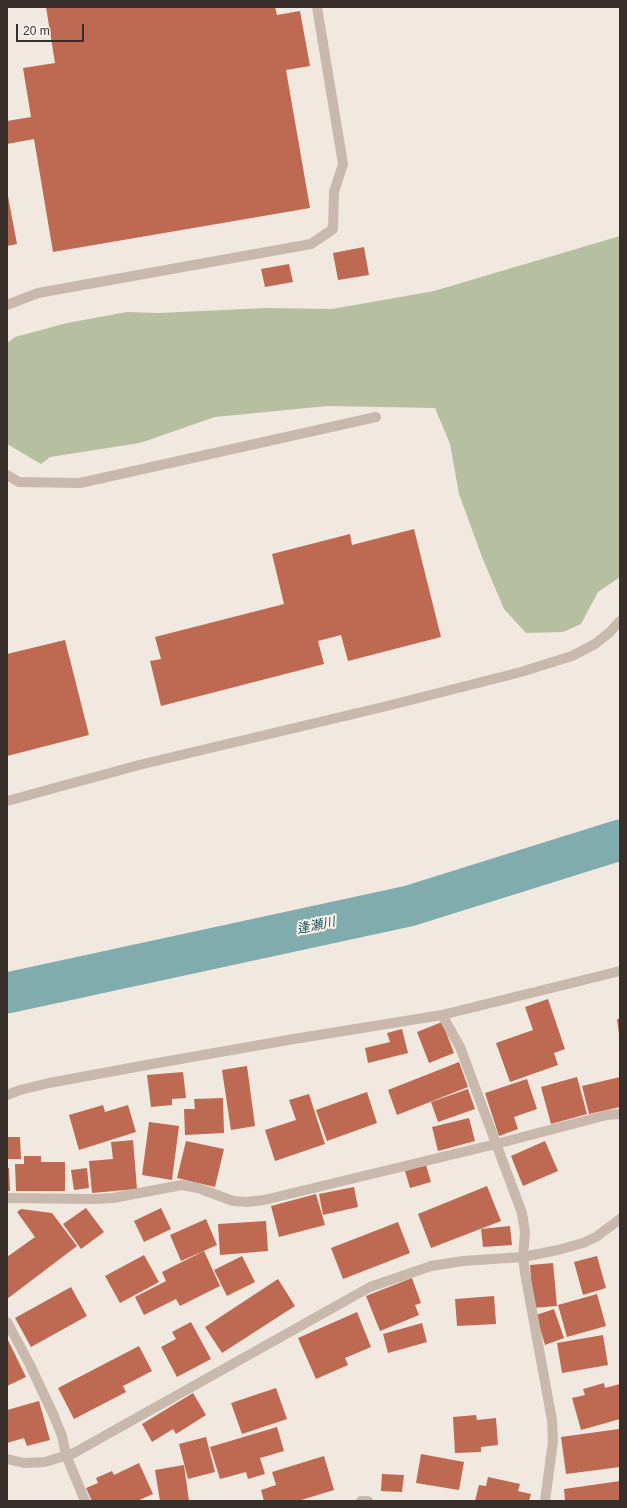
<!DOCTYPE html>
<html>
<head>
<meta charset="utf-8">
<style>
	body { margin:0 }
	#map { position:relative; width:627px; height:1508px; overflow:hidden; background:#f1e9e0; font-family:Helvetica,sans-serif }
	canvas { display:block }
	.frame { position:absolute; inset:0; border:8px solid #382e2a; pointer-events:none }
	.scale { position:absolute; left:16px; top:24px; width:68px; height:18px; box-sizing:border-box; border:2px solid #382e2a; border-top:0; padding-left:5px; font-size:12px; line-height:14px; white-space:nowrap; color:#382e2a; -webkit-text-stroke:3px #f9f3ec; paint-order:stroke }
</style>
</head>
<body>
<div id="map">
<canvas width="627" height="1508"></canvas>
<div class="frame"></div>
<div class="scale">20 m</div>
</div>
<script>
const ctx = document.querySelector('canvas').getContext('2d');
ctx.lineJoin = 'round';
function fill(path, color) { ctx.fillStyle = color; ctx.fill(path, 'evenodd'); }
function trace(path, color, width, dash) { ctx.strokeStyle = color; ctx.lineWidth = width; ctx.lineCap = dash ? 'butt' : 'round'; ctx.setLineDash(dash || []); ctx.stroke(path); }
function label(font, color, halo, rows, align = 'center') {
  ctx.font = font + ' Helvetica,"Noto Sans JP",sans-serif'; ctx.lineWidth = 4; ctx.setLineDash([]); ctx.textBaseline = 'middle'; ctx.strokeStyle = halo; ctx.fillStyle = color; for (const [text, x, y, turn = 0] of rows) {
    ctx.save(); ctx.translate(x, y); ctx.rotate((+turn || 0) * Math.PI / 180); ctx.textAlign = isNaN(turn) ? turn : align; if (halo) ctx.strokeText(text, 0, 0); ctx.fillText(text, 0, 0); ctx.restore();
  }
}
const green = new Path2D(`
	M620,236V577L598,592L581,624L563,632L526,633L504,609L482,557L459,494L450,444L435,408L327,406L215,417L140,443L50,457L41,464L7,444V343L15,337L67,323L127,312L158,313L267,308L332,309L434,291Z`);
const river = new Path2D(`
	M7,993L409,906L620,840`);
const building = new Path2D(`
	M46,7H275L277,15L300,11L310,66L286,70L310,208L53,252L34,139L7,144V121L31,117L23,68L55,63Z
	M7,191L17,244L7,246Z
	M364,247L369,275L338,280L333,253Z
	M289,264L293,282L265,287L261,269Z
	M414,529L441,637L348,661L341,635L318,641L324,664L161,706L150,661L161,659L155,637L284,604L272,554L350,534L352,545Z
	M65,640L89,735L7,756V654Z
	M548,999L565,1049L554,1053L558,1065L510,1082L496,1043L533,1030L525,1007Z
	M617,1019H620V1034H619Z
	M442,1022L454,1053L429,1063L417,1032Z
	M402,1029L408,1053L368,1063L365,1048L390,1042L387,1033Z
	M459,1062L468,1087L397,1115L388,1090Z
	M247,1066L255,1126L231,1130L222,1070Z
	M183,1072L186,1098L172,1099V1105L151,1107L147,1075Z
	M577,1077L587,1114L551,1124L541,1087Z
	M620,1077V1107L589,1114L582,1086Z
	M527,1079L537,1109L514,1117L518,1129L499,1136L485,1093Z
	M468,1089L475,1109L438,1122L431,1102Z
	M367,1092L377,1123L327,1141L316,1110Z
	M309,1094L325,1144L275,1161L265,1130L296,1120L289,1100Z
	M223,1098L224,1133L185,1135L184,1109H195L194,1099Z
	M103,1105L105,1112L128,1105L136,1132L79,1150L69,1115Z
	M469,1118L475,1141L438,1151L432,1127Z
	M149,1122L179,1126L172,1180L142,1175Z
	M7,1137H20L21,1159H7Z
	M133,1140L137,1189L92,1193L89,1161L113,1159L111,1142Z
	M186,1141L224,1149L215,1187L177,1178Z
	M545,1141L558,1171L523,1186L511,1156Z
	M24,1156H41V1162H65V1191H16L15,1164H24Z
	M426,1165L431,1182L410,1188L405,1171Z
	M7,1168H9L10,1191H7Z
	M87,1168L89,1188L74,1190L71,1170Z
	M487,1186L501,1221L431,1248L418,1214Z
	M354,1187L358,1207L323,1215L319,1194Z
	M316,1194L325,1225L279,1237L271,1206Z
	M86,1208L104,1232L81,1249L63,1224Z
	M161,1208L171,1229L144,1242L134,1221Z
	M21,1209L52,1213L77,1246L7,1299V1257L35,1237L17,1212Z
	M206,1219L217,1245L181,1261L170,1235Z
	M266,1221L268,1251L220,1255L218,1224Z
	M398,1222L410,1253L343,1279L331,1248Z
	M510,1226L512,1245L483,1247L481,1229Z
	M204,1251L220,1286L180,1306L176,1299L144,1315L135,1297L166,1281L162,1272Z
	M144,1255L159,1282L120,1303L105,1276Z
	M242,1256L255,1282L227,1296L214,1270Z
	M597,1256L606,1288L583,1295L574,1262Z
	M553,1263L557,1306L533,1308L530,1265Z
	M412,1278L421,1303L415,1305L419,1315L380,1331L366,1296Z
	M278,1279L295,1306L222,1353L205,1327Z
	M71,1287L87,1316L31,1347L15,1318Z
	M597,1294L606,1326L567,1337L558,1305Z
	M494,1296L496,1324L457,1326L455,1299Z
	M554,1309L564,1338L545,1345L536,1315Z
	M357,1312L371,1347L345,1358L348,1365L316,1379L298,1338Z
	M191,1322L211,1359L177,1377L161,1347L176,1339L172,1332Z
	M422,1323L427,1342L388,1353L383,1334Z
	M603,1335L608,1365L562,1373L557,1343Z
	M7,1338L26,1377L7,1386Z
	M139,1346L152,1371L123,1386L126,1392L74,1419L58,1388Z
	M604,1383L605,1388L620,1384V1419L581,1430L572,1398L585,1395L583,1389Z
	M276,1388L287,1419L242,1434L231,1403Z
	M193,1393L206,1415L176,1434L173,1429L152,1442L142,1424Z
	M39,1401L50,1440L27,1446L24,1438L7,1443V1410Z
	M476,1415L477,1420L496,1418L498,1445L481,1447V1452L455,1453L453,1417Z
	M277,1427L284,1451L260,1458L265,1474L248,1479L246,1472L220,1479L210,1447Z
	M619,1429L620,1467L566,1474L561,1437Z
	M206,1437L215,1472L188,1479L179,1444Z
	M421,1454L464,1462L459,1490L416,1483Z
	M324,1456L334,1490L298,1501H264L261,1490L276,1485L272,1472Z
	M139,1463L153,1494L137,1501H92L86,1488L98,1483L96,1478L112,1471L114,1475Z
	M184,1465L189,1501H160L155,1470Z
	M382,1474L404,1475L402,1492L381,1491Z
	M488,1477L520,1484L518,1491L531,1494L529,1501H475L479,1485L486,1486Z
	M620,1481V1501H565L564,1489Z`);
const minor = new Path2D(`
	M7,305L38,293L311,244L333,229L334,192L343,164L317,7
	M7,475L19,482L80,483L376,417
	M7,801L139,765L387,706L521,672L572,656L595,644L610,632L620,621
	M442,1015L460,1047L522,1213L525,1232L523,1257L525,1273L552,1420L553,1441L545,1501
	M7,1095L20,1090L49,1083L152,1064L294,1039L442,1015L620,971
	M7,1198L93,1199L113,1198L182,1185L198,1188L233,1201L247,1202L264,1200L496,1144L607,1115L620,1114
	M7,1322L30,1365L54,1416L62,1436L66,1455L85,1501
	M7,1459L24,1463L45,1462L74,1453L370,1287L431,1266L463,1261L523,1257L558,1250L583,1243L596,1237L620,1219
	M361,1501H368`);
const waterNames = [
	["逢瀬川",316,926,-12]
];
fill(green, '#b6c0a0');
trace(river, '#80acad', 41);
fill(building, '#be6951');
trace(minor, '#c9b9ac', 10);
label('italic 13px', '#225557', '#f9f3ec', waterNames);
</script>
</body>
</html>
